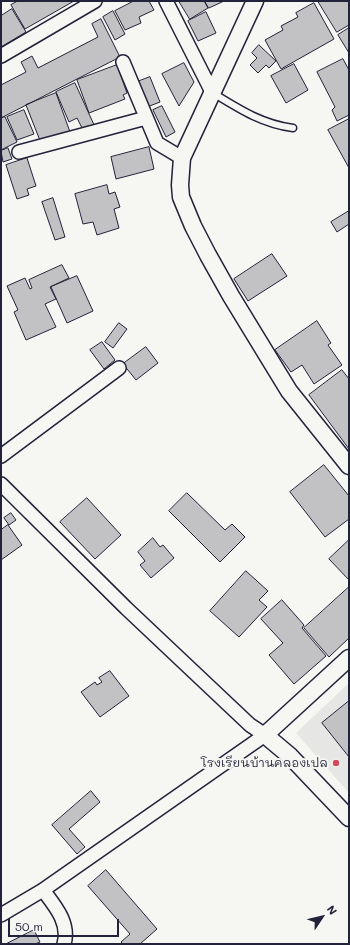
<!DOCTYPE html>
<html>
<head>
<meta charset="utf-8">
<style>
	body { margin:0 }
	#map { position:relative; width:350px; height:945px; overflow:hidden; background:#f6f6f2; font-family:Mali,sans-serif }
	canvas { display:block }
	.frame { position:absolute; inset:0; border:2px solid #22223b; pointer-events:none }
	.north { position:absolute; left:302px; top:897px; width:40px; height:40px; -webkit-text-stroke:3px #f6f6f2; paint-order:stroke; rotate:55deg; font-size:11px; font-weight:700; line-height:16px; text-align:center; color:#22223b }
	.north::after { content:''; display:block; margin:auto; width:14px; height:18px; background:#22223b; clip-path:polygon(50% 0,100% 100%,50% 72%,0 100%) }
	.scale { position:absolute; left:8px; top:919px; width:111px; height:18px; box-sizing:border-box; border:2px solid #22223b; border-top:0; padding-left:5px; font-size:12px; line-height:14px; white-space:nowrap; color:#22223b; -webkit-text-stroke:3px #f6f6f2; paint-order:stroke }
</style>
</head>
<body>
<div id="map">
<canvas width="350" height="945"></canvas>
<div class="frame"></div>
<div class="north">N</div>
<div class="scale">50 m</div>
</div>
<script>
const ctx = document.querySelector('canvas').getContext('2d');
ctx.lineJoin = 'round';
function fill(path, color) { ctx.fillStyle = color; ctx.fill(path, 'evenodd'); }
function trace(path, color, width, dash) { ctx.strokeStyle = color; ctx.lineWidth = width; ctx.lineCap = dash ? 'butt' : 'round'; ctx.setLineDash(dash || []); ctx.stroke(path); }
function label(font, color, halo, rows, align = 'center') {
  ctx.font = font + ' Mali,"Playpen Sans Thai",sans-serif'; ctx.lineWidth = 4; ctx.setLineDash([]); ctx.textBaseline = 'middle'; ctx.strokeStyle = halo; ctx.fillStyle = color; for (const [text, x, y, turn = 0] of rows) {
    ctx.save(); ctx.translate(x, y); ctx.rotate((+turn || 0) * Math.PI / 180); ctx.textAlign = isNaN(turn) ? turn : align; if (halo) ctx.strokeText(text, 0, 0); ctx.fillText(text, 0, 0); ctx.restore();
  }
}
const built = new Path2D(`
	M349,683V793L296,733Z`);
const building = new Path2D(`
	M18,1H74L25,29L11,5Z
	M134,1H149L154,10L139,17L141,23L125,30L115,11Z
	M179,1H204L208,8L190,19Z
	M205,1H224L209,8Z
	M318,1H349V25L337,32Z
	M314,3L334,39L281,69L265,40L283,30L281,26L298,17L296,13Z
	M12,9L26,32L1,47V16Z
	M113,11L125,34L115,40L103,17Z
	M206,12L216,33L198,41L188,21Z
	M101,19L120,57L1,118V85L26,72L21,62L32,56L38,68L98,37L92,24Z
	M349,28V53L338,35Z
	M259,45L276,61L269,68L266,65L258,73L250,65L257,58L252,53Z
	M343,59L349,70V115L337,121L332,110L335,107L317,72Z
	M184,63L194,82L179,106L162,74Z
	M294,64L308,90L286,103L271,76Z
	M117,65L127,93L123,95L125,99L89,113L77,80Z
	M150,77L160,102L147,107L137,82Z
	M75,83L95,127L84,132L77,118L69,122L56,92Z
	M56,93L70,132L41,143L26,105Z
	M162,106L175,132L166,137L153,110Z
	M24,110L34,134L17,140L7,117Z
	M5,117L17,142L1,150V118Z
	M349,119V168L328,130Z
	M149,147L154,169L116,179L111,157Z
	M8,148L12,159L3,162L1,151Z
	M27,158L36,186L27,189L29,195L17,199L6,165Z
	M107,185L109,194L115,192L120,207L114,209L119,228L97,235L93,222L83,224L75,194Z
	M53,198L65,237L55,240L42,202Z
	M349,211V224L337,232L331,222Z
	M272,254L287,276L248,301L234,279Z
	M62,265L69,278L50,287L56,299L45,304L56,327L26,340L14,312L18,310L7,286L25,278L30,289L32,288L29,280Z
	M77,276L93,311L67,323L51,287Z
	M317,321L331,343L328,345L342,365L314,384L302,365L291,372L275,350Z
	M119,323L127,329L113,348L105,342Z
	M102,342L115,360L104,369L90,350Z
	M146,347L158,363L136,380L123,364Z
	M342,370L349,379V449L309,395Z
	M324,465L349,496V519L325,537L290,492Z
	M187,493L225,530L232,524L245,537L220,562L169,511Z
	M87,498L121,535L95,559L60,522Z
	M11,513L16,520L9,525L4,518Z
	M8,525L22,545L1,560V530Z
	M153,538L160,547L163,545L174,558L151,578L140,565L145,561L138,552Z
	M349,540V580L329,559Z
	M246,571L268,591L259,600L267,607L239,637L210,611Z
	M349,587V638L329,657L304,628Z
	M282,600L304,625L302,628L326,656L294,684L269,655L283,643L261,619Z
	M110,671L129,696L100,717L81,692L95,682L97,685L102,682L99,678Z
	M349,701V757L322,723Z
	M91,791L100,802L69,829L85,847L77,854L52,825Z
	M106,870L157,929L140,944H123L121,942L130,934L88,886Z
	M34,930L40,942L35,944H6Z`);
const service = new Path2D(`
	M213,93C239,109 262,124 293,128`);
const minor = new Path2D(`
	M166,1L212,92
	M1,56L95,1
	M123,62L157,143L182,158
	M19,152L146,118
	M1,456L119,368
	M1,484L126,608L250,725L265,735L43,890L1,915
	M43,890C55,906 70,923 64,944`);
const tertiary = new Path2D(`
	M255,1L182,158L180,185L181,197L193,226L208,255L231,296L289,391L349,466
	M349,658L265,735L290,756L349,818`);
const markers = [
	[336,763,4,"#d1495b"]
];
const poiNames = [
	["โรงเรียนบ้านคลองเปล",328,763]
];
fill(built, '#e6e6e4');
fill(building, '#c2c2c4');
trace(building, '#22223b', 1);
trace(service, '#22223b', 9);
trace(minor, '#22223b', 16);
trace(tertiary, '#22223b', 19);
trace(service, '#f6f6f2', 6);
trace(minor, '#f6f6f2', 13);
trace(tertiary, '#f6f6f2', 16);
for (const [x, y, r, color] of markers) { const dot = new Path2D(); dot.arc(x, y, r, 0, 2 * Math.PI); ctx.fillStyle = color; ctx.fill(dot); trace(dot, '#f6f6f2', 1.5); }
label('12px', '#22223b', '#f6f6f2', poiNames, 'right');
</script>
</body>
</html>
